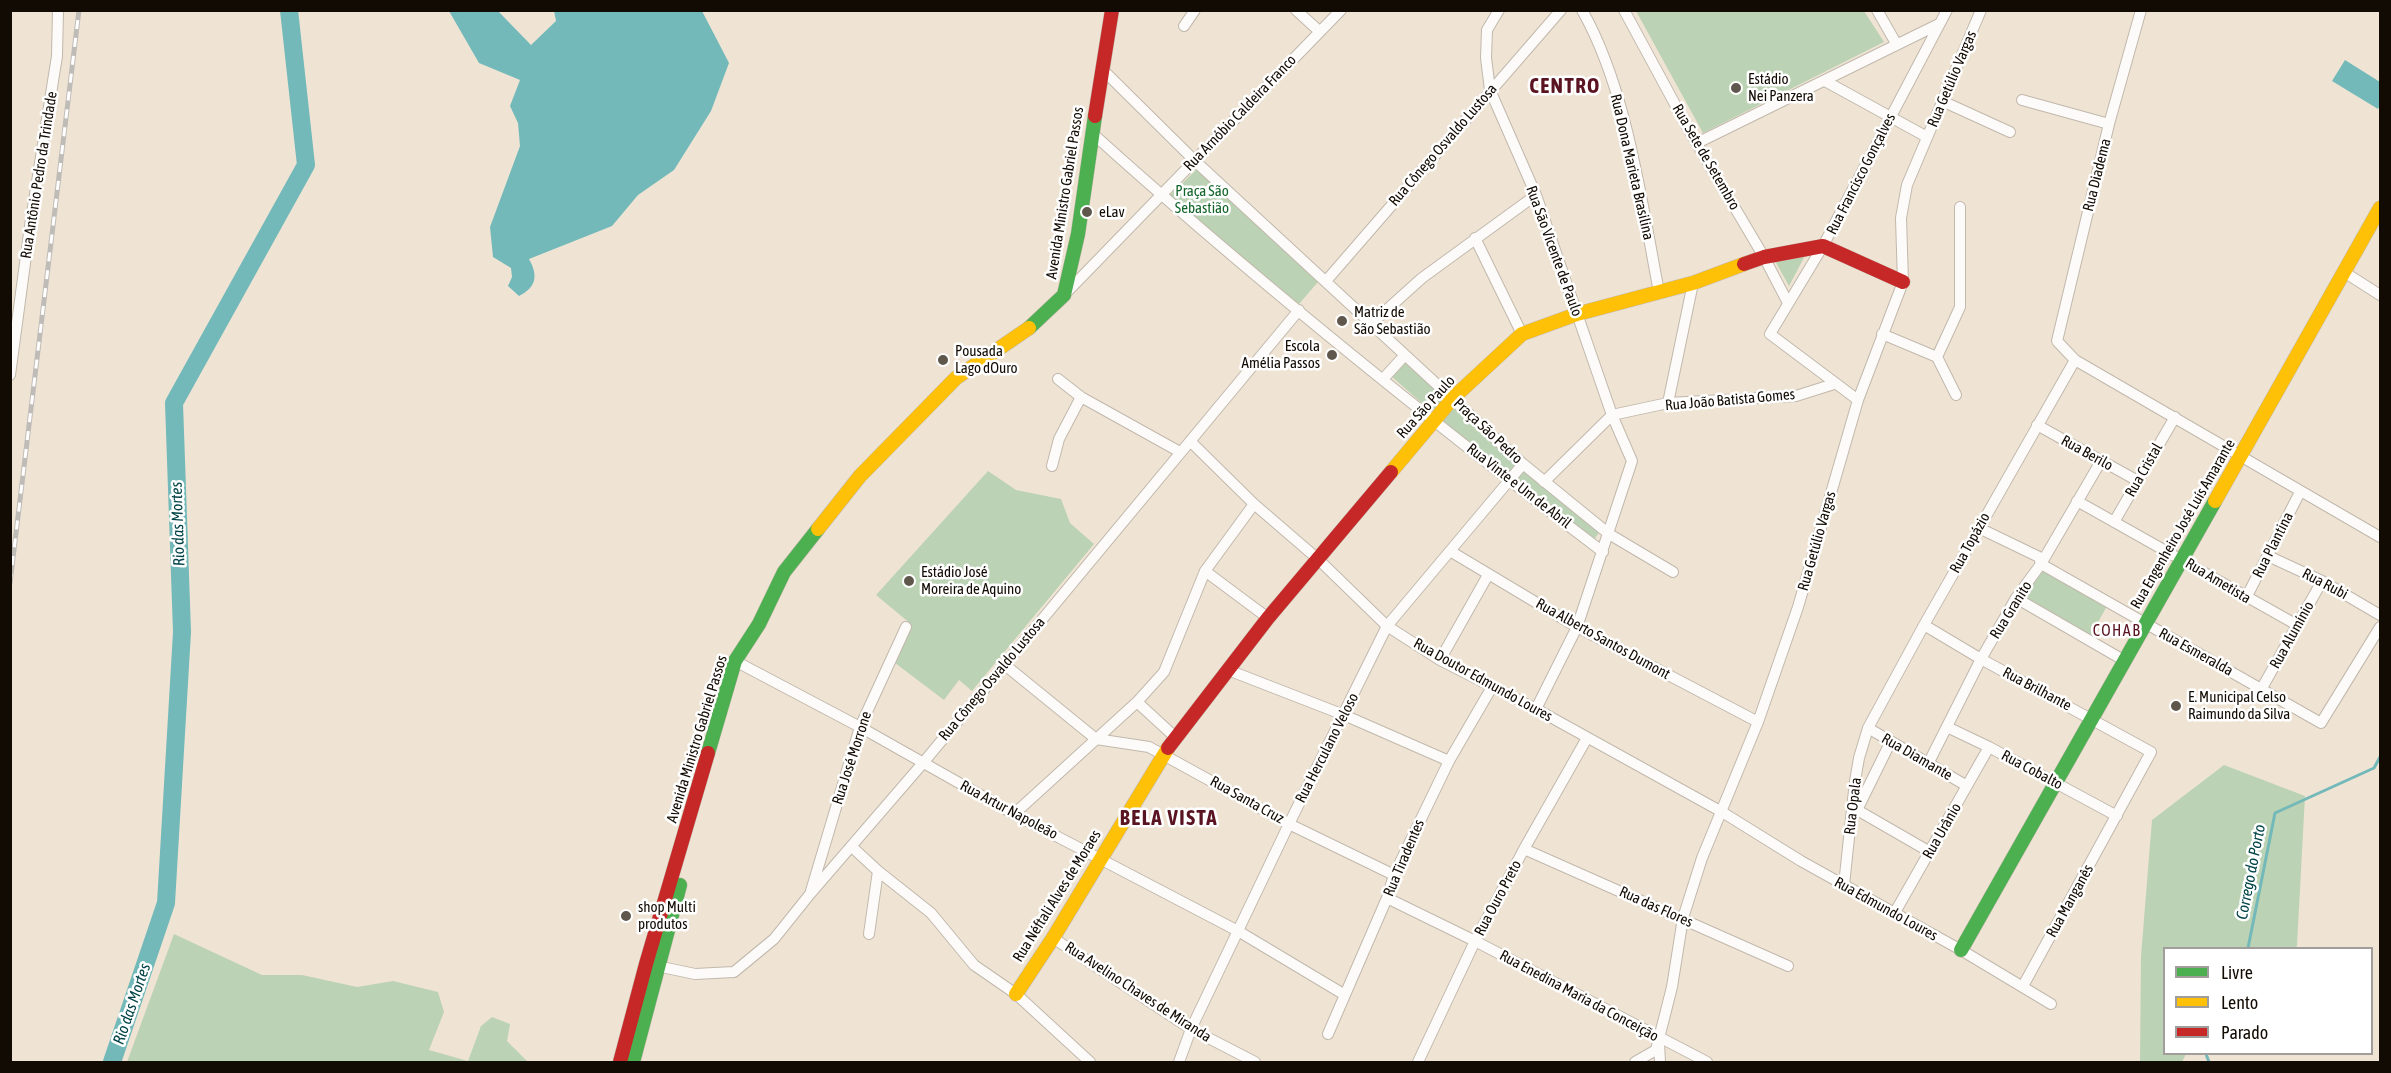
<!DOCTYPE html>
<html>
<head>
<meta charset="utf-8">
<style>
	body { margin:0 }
	#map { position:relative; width:2391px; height:1073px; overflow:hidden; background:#efe4d4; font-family:"Asap Condensed",sans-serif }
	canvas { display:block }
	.frame { position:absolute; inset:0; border:12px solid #120b03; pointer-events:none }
	.legend { position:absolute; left:2163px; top:947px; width:210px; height:108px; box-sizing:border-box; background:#fff; border:2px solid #a09d9a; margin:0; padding:8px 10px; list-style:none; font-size:18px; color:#120b03 }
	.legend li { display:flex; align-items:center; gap:12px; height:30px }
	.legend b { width:30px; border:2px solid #a09d9a }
</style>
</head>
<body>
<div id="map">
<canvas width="2391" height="1073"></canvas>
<div class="frame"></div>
<ul class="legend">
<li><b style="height:8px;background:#4caf50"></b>Livre</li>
<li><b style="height:8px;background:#ffc107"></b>Lento</li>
<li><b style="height:8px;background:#c62828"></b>Parado</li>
</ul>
</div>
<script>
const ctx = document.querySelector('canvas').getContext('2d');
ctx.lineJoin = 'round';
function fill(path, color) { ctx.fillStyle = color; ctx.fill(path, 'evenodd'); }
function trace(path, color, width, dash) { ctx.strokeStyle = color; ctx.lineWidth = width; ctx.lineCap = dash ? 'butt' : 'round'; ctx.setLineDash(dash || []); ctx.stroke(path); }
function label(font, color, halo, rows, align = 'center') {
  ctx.font = font + ' "Asap Condensed",sans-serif'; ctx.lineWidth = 5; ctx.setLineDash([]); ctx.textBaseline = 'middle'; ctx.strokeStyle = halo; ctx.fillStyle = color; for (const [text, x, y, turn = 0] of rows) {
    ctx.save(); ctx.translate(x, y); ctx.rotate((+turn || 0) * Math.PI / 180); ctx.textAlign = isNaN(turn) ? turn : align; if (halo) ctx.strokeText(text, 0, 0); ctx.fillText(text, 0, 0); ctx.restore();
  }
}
const green = new Path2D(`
	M1636,11H1864L1884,42L1703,133Z
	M1197,169L1318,282L1299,304L1168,197Z
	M1808,250L1789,286L1774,259Z
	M1406,361L1445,398L1433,413L1391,376Z
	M1455,406L1518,462L1507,475L1442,420Z
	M1525,468L1601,530L1593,541L1515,480Z
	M988,471L1016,490L1061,499L1070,523L1094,544L972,691L959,680L944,700L895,663L911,624L876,595Z
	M2042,568L2108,604L2090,637L2024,601Z
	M2224,765L2305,796L2297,945L2296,948H2164V1054H2186L2182,1062H2140L2141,956L2152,820Z
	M174,934L262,975H302L357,987L393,981L438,992L444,1012L429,1050L468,1061L481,1026L492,1017L510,1024L507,1041L528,1062H127Z`);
const water = new Path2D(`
	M449,11H498L531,45L556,21L554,11H702L729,63L711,111L674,170L638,195L612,226L529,259C538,275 537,287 519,296L508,286L512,277L511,268L493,257L490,227L520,146L518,123L510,106L520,80L479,63Z
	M2345,60L2380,82V105L2378,109L2332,81Z`);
const stream = new Path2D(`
	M2248,948L2275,813L2374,768L2380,757
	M2206,1054L2209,1062`);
const river = new Path2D(`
	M112,1062L166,903L182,632L174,403L306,165L289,10`);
const street = new Path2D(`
	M1296,10L1319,31
	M1499,10L1487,30L1486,58L1490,90L1536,195L1612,415L1632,461L1577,627L1536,709
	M1582,10C1627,89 1642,204 1659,292
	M1624,10L1690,132L1764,257L1788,303
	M1877,10L1897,45
	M2141,10L2109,124L2057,341L2075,360L2380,537
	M1184,26L1195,10
	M1102,69L1194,160L1523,464L1609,534L1673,572
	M1825,81L1927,137
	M2022,100L2109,124
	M1942,101L2010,132
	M1092,133C1255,280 1428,419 1603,552
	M1697,143L1939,24
	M1475,238L1522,334
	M2344,272L2380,295
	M1326,281L1561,10
	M1065,294L1341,10
	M1372,323L1422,278L1536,195
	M1882,334L1937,357L1960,307V207
	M1937,357L1956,395
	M10,375L30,226L57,56L58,10
	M1058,379L1081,397L1180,452
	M1383,379L1405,355
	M1858,400L1770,334L1823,246L1947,10
	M1668,403L1693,283
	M2037,425L2138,481
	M1190,441L1254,504L1319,560L1387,626L1440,660L1536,709L1722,812L1801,861L1961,950L2051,1004
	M1052,466L1059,439L1081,397
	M1544,482L1612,415L1668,403L1796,396L1834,384
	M2077,501L2297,625
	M2114,522L2175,417
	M1979,528L2039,557L2041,564L2321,723L2380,627
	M1450,551L1577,627L1758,722
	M2268,556L2322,581L2380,615
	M1205,571L1268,618
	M2016,598L2125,661
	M2246,598L2300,492
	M1924,625L1981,659L2151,752L2023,986
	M1440,660L1488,575
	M735,661L860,727L1014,814L1238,931L1345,995
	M1005,665L1096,739L1149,747L1289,824L1394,875
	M1228,670L1344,715L1449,761
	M2262,688L2322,581
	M1137,702L1175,737
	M1947,727L1989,747L2117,816
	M1868,728L1967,786
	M1928,764L1981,659L2016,598L2041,564L2101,461
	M1852,807L1930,852
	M1857,810L1890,743
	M1014,814L1137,702L1164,672L1205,571L1254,504
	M852,847L878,871L931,913L974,965L1016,994L1090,1062
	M1524,849L1788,966
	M1844,885L1855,781L1859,758L1868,728L1924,625L2075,360
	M811,891L860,727L906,627
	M1387,898L1475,941L1707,1062
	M1894,914L1989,747
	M869,934L878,871
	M1053,938L1191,1029L1255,1062
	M652,965L695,974L734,972L774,939L810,894L923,763L1299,310
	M1328,1034L1387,898L1394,875L1449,761L1492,687
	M1659,1044L1660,1062
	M1179,1062L1191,1029L1289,824L1387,626L1523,464
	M1418,1062L1475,941L1524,849L1587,738
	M1635,1062L1656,1050L1672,987L1683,918L1702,858L1758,722L1798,607L1858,400L1903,282L1901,218L1907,185L1981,10`);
const fast = new Path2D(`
	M1029,328L1064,295L1078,234L1095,116
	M708,753L735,661L759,624L784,572L818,529
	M1961,950L2215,501
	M633,1062L680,885`);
const slow = new Path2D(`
	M1391,472L1453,398L1522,334L1577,314L1693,283L1744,264
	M2215,501L2380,208
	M818,529L860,476L956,378L1029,328
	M1016,994L1053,938L1168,748`);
const jam = new Path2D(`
	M1095,116L1112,10
	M1744,264L1764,257L1823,246L1903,282
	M1168,748L1268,618L1391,472
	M620,1062L646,964L708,753`);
const rail = new Path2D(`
	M10,583L79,10`);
const markers = [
	[1736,88,6,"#5f574c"],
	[1087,212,6,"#5f574c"],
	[1342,321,6,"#5f574c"],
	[1332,355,6,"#5f574c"],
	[943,360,6,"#5f574c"],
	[909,581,6,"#5f574c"],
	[2176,706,6,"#5f574c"],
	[626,916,6,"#5f574c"]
];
const poiNames = [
	["Estádio",1748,79],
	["Nei Panzera",1748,96],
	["eLav",1099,212],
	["Matriz de",1354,312],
	["São Sebastião",1354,329],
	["Escola",1320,346,"right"],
	["Amélia Passos",1320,363,"right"],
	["Pousada",955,351],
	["Lago dOuro",955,368],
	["Estádio José",921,572],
	["Moreira de Aquino",921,589],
	["E. Municipal Celso",2188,697],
	["Raimundo da Silva",2188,714],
	["shop Multi",638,907],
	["produtos",638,924]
];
const streetNames = [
	["Rua Getúlio Vargas",1952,79,-67],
	["Rua Arnóbio Caldeira Franco",1240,113,-46],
	["Rua Cônego Osvaldo Lustosa",1443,145,-49],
	["Rua Sete de Setembro",1706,157,60],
	["Rua Dona Marieta Brasilina",1632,167,77],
	["Rua Francisco Gonçalves",1861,174,-63],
	["Rua Antônio Pedro da Trindade",39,175,-81],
	["Rua Diadema",2097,175,-76],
	["Avenida Ministro Gabriel Passos",1065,193,-81],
	["Rua São Vicente de Paulo",1554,251,70],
	["Rua João Batista Gomes",1730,400,-5],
	["Rua São Paulo",1426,407,-48],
	["Praça São Pedro",1488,431,43],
	["Rua Berilo",2087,453,29],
	["Rua Cristal",2144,470,-60],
	["Rua Vinte e Um de Abril",1519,486,38],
	["Rua Engenheiro José Luís Amarante",2183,524,-60],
	["Rua Getúlio Vargas",1817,541,-74],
	["Rua Topázio",1970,543,-61],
	["Rua Plantina",2273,545,-63],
	["Rua Ametista",2218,581,31],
	["Rua Rubi",2325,584,28],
	["Rua Granito",2011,610,-58],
	["Rua Alumínio",2292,635,-61],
	["Rua Alberto Santos Dumont",1603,639,29],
	["Rua Esmeralda",2196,652,29],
	["Rua Cônego Osvaldo Lustosa",992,679,-50],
	["Rua Doutor Edmundo Loures",1483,680,29],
	["Rua Brilhante",2037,689,28],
	["Avenida Ministro Gabriel Passos",697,739,-73],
	["Rua Herculano Veloso",1327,748,-63],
	["Rua Diamante",1917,757,30],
	["Rua José Morrone",852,758,-72],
	["Rua Cobalto",2032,770,28],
	["Rua Santa Cruz",1247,800,29],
	["Rua Opala",1853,806,-83],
	["Rua Artur Napoleão",1009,810,28],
	["Rua Urânio",1942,831,-60],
	["Rua Tiradentes",1404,858,-67],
	["Rua Néftali Alves de Moraes",1057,896,-58],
	["Rua Ouro Preto",1498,898,-62],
	["Rua Manganês",2070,901,-61],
	["Rua das Flores",1656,907,24],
	["Rua Edmundo Loures",1886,909,29],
	["Rua Avelino Chaves de Miranda",1138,992,33],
	["Rua Enedina Maria da Conceição",1579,996,28]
];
const parkNames = [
	["Praça São",1202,191],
	["Sebastião",1202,208]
];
const waterNames = [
	["Rio das Mortes",178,524,-92],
	["Corrego do Porto",2251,872,-79],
	["Rio das Mortes",132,1004,-71]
];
const neighbourhoodNames = [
	["COHAB",2117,631]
];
const districtNames = [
	["CENTRO",1565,86],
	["BELA VISTA",1169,818]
];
fill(green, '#bcd2b4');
fill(water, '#73b9b9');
trace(stream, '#73b9b9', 3);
trace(river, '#73b9b9', 18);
trace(street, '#c1b8ac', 12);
trace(fast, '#c1b8ac', 15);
trace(slow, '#c1b8ac', 15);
trace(jam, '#c1b8ac', 15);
trace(street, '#fdfbf9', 10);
trace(fast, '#4caf50', 14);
trace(slow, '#ffc107', 14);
trace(jam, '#c62828', 14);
trace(rail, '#bfbcb8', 5);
trace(rail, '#fff', 3, [9]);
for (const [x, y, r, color] of markers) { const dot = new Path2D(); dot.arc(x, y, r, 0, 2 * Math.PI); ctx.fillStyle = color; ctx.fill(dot); trace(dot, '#fff', 2); }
label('15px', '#120b03', '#fff', poiNames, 'left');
label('15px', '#120b03', '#fff', streetNames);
label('15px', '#136429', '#fff', parkNames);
label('italic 16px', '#004347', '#fff', waterNames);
ctx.letterSpacing = '1.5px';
label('16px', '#591321', '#fff', neighbourhoodNames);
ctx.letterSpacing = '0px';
ctx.letterSpacing = '1.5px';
label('bold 21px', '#591321', '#fff', districtNames);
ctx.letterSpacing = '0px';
</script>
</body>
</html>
